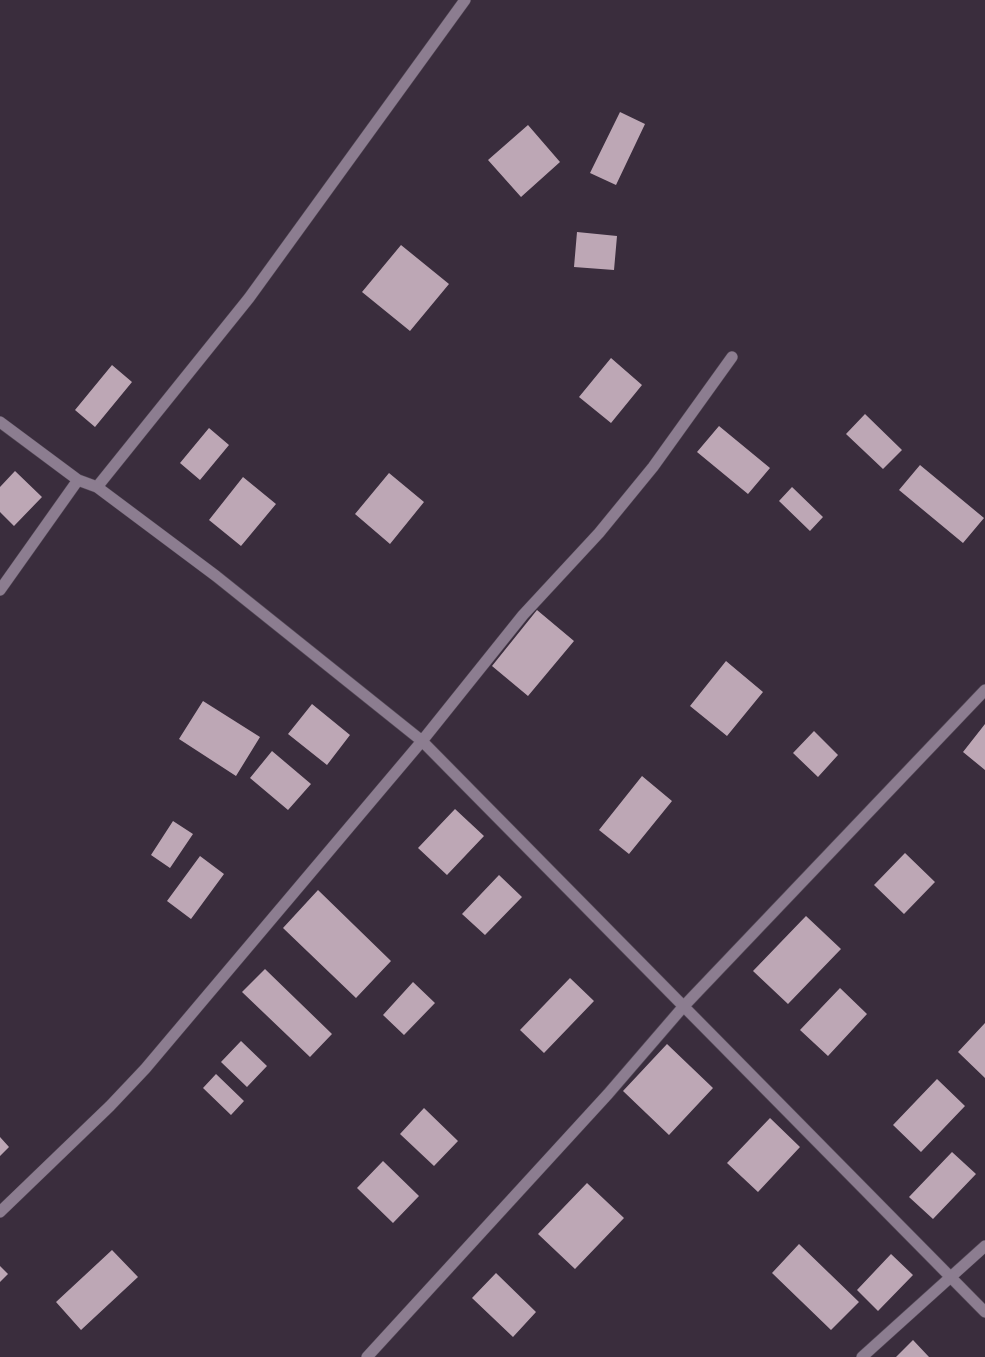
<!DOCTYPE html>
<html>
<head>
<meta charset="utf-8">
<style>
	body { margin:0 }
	canvas { display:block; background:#3a2d3d }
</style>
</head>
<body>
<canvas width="985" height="1357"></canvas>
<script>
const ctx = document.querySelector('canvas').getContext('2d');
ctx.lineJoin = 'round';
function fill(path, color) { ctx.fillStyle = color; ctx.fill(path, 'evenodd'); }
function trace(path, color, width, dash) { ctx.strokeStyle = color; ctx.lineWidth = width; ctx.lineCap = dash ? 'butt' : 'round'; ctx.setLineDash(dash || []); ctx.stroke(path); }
const building = new Path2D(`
	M620,112L645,124L616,185L590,173Z
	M528,125L560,162L521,197L488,160Z
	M577,232L617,236L614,270L574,267Z
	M401,245L449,284L410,331L362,292Z
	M611,358L642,385L611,423L579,397Z
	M112,365L132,382L95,427L75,410Z
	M865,414L902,450L883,469L846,434Z
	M719,426L770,468L748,494L697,452Z
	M209,428L229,445L200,480L180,463Z
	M920,465L984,518L963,543L899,490Z
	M15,471L42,497L14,526L0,512V487Z
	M389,473L424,502L390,544L355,514Z
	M243,477L276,504L241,546L209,520Z
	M792,487L823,517L810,531L779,501Z
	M537,610L574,641L528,696L492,666Z
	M726,661L763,692L727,736L690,706Z
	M203,701L260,737L236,776L179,739Z
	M312,704L350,735L327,765L288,734Z
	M985,724V770L963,752Z
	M814,731L838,755L818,777L793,753Z
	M272,751L311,784L288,810L250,778Z
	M642,776L672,801L629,854L599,830Z
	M455,809L484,836L447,875L418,848Z
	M173,821L193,834L170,868L151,855Z
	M905,853L935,882L904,914L874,885Z
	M200,856L224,874L191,919L167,901Z
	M499,875L522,897L485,935L462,914Z
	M318,890L391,961L356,998L283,928Z
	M806,916L841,949L788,1004L753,971Z
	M265,969L332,1034L310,1057L242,992Z
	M570,978L594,1001L544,1053L520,1030Z
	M413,982L435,1003L404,1035L383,1015Z
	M840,988L867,1014L828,1056L800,1030Z
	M985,1023V1078L958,1052Z
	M241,1041L267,1066L247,1087L221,1062Z
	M667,1044L713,1088L669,1135L623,1091Z
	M216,1074L244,1101L231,1115L203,1088Z
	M937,1079L965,1106L921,1152L893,1125Z
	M424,1108L458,1141L434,1166L400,1134Z
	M770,1118L800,1147L758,1192L727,1163Z
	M0,1137L9,1147L0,1156Z
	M952,1152L976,1174L933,1219L909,1197Z
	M383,1161L419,1196L393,1223L357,1188Z
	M587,1183L624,1218L575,1269L538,1234Z
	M799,1244L859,1302L831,1330L772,1273Z
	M112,1250L138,1277L81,1330L56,1302Z
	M891,1254L913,1275L878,1311L857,1290Z
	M0,1266L8,1274L0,1282Z
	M496,1273L536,1312L513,1337L472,1298Z
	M913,1340L929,1357H896Z`);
const minor = new Path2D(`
	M0,422L78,480L97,487L216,576L422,741L985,1312
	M97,487L249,298L465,0
	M0,590L78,480
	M0,1212L110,1106L145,1069L422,741L523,615L599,533L653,467L732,357
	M367,1357L608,1094L683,1007L985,690
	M862,1357L985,1246`);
fill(building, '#bda7b5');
trace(minor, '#564b59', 12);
trace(minor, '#8c7d90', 11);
</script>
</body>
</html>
